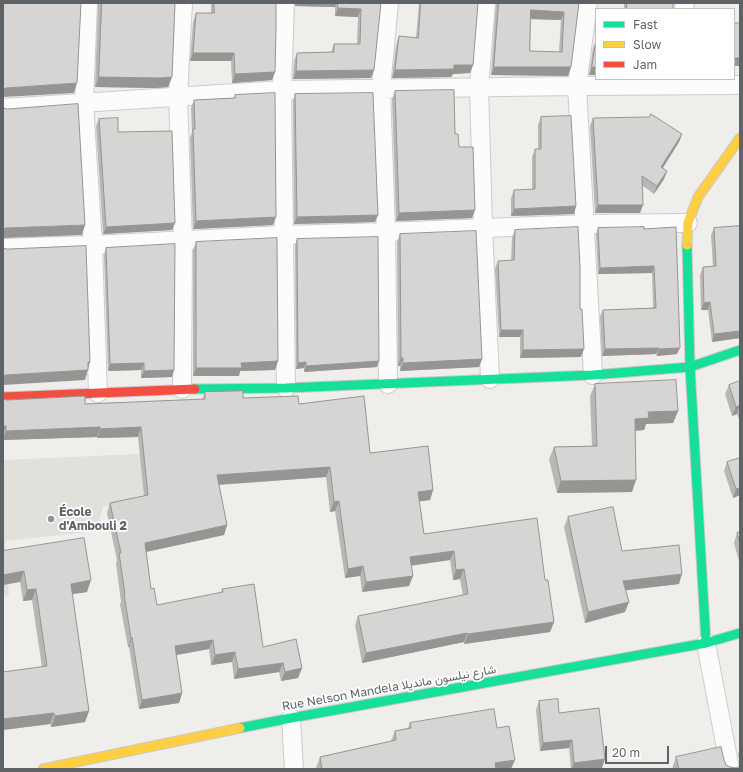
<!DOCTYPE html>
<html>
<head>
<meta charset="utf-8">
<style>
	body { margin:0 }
	#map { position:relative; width:743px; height:772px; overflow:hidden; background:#efeeea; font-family:"Golos Text",sans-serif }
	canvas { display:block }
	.frame { position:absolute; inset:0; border:4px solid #5f6368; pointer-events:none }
	.legend { position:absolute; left:595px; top:8px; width:140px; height:72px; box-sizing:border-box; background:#fff; border:1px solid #bfc1c3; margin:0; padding:5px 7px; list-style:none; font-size:12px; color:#5f6368 }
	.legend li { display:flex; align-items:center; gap:8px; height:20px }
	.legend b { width:20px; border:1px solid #bfc1c3 }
	.scale { position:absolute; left:605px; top:746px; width:64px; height:18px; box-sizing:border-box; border:2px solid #5f6368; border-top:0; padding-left:5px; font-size:12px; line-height:14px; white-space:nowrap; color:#5f6368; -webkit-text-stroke:3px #fff; paint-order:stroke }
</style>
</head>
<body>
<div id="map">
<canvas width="743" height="772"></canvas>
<div class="frame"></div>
<ul class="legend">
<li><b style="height:5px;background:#16e098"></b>Fast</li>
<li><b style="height:5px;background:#ffcf43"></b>Slow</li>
<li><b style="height:5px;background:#f24e42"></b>Jam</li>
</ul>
<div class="scale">20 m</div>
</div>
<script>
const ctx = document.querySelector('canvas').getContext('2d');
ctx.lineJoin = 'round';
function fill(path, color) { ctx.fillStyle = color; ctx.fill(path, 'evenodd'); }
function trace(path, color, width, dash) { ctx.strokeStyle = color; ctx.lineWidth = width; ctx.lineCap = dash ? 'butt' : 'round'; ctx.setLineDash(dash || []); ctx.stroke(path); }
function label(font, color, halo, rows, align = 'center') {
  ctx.font = font + ' "Golos Text",Vazirmatn,sans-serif'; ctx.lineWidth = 3.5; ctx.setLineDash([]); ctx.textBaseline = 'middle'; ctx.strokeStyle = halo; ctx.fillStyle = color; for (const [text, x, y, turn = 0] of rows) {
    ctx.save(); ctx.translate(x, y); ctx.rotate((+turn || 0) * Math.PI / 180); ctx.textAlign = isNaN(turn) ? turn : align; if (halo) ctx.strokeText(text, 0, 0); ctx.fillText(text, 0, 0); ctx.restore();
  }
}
const education = new Path2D(`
	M184,452L180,484L103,507L97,531L5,541L9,596L3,597V460Z`);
const street = new Path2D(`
	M88,3L84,103L93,245L98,393
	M285,3L282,90L286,388
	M486,3L479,87L483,228L490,379
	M588,3L577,86L593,375
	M684,9L685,3
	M3,108L282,90L577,86L740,85
	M3,248L93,245L284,235L386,232L585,224L688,223
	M388,384L386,232L381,88L389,3
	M182,389L183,241L178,97L183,3
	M706,643L730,769
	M291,718L294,769`);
const fast = new Path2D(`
	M687,245L690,367L706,643
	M195,389L286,388L593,375L690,367L740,350
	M240,728L291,718L706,643L740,633`);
const slow = new Path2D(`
	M687,245L688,223L698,197L740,138
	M43,769L240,728`);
const jam = new Path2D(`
	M3,397L195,389`);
const wall = new Path2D(`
	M98,3H175L172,77L168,87L155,88L95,87Z
	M211,3H276L275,72L272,80L232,83L231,61H190L193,22L196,13H211Z
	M295,3H381L371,78L293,79L294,61L297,53L331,52L334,44H357L358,17L335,16V7L295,6Z
	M419,3H478L473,65L470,73L453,74L451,77L392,78L396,45L399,36L416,38Z
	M496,3H579L568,76L491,75ZM531,19L561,20L559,52L530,51Z
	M624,3H673V9H624Z
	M596,40V75H589L593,48Z
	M395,91L455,134L459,147L475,210L472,218L396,221L392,99Z
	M295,94L378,215L375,222L294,224L293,100Z
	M235,95L273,225L193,229L190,138L192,132L191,108L194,100L234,98Z
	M541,117L576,206L574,214L511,216V198L514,190H532V157L535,149H538V125Z
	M593,118L682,134L679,142L663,168L667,171L664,179L654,194L643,186L640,213H595L590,126Z
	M99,119L118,132L175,223L172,230L103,234L96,126Z
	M740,226V338L712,342L708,310H701L700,275L703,267H713L711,235L714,228Z
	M598,228L644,229L677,354L657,356L656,354L602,356L600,316L603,310L653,308L652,273L598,274L596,234Z
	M515,230L580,309L581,357L520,358V337H499L495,269L498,261H511L512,237Z
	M400,234L482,359L479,367L400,371V366H398L397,242Z
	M297,239L377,367L304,372V368L296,369L295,245Z
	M196,242L278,361L275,370L240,371L239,376H193V250Z
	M106,248L174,370L172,377L141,378V370L108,371L104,255Z
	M740,381V422L737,414L732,416L725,394L729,385Z
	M595,384L678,411L673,423L646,424L644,430L635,431L632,492L557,493L549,459L554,447L592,446L590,396Z
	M205,392L243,398L299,404L370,453L433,490L430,500L419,501L424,534L545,580L554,622L550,632L464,644V642L362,663L355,625L358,616L463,595L460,579L453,580L450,560L411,566L413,576L409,586L362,592L360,576L345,578L335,511L330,512L326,477L219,485L227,525L224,535L146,552L151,589L157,605L221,593L222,589L263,647L302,668L298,678L281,681L279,672L234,679L232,662L211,665L209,649L176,655L182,693L179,703L139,709L129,647H128L120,604L121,602L116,563L117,560L107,513L110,503L144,496L138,437L97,438V437L3,440V399L7,400L85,404L202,400Z
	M740,458V495L733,498L724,471L727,462Z
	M568,517L622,551L679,584L626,590L625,612L585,623L564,527Z
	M740,532V565L734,543L737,533Z
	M3,551L87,592L72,594L89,711L85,722L51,727L50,724L3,730V672L42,667L32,600L23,601L20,582Z
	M539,701L559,713L602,768L590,769H571L569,748L540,751L536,710Z
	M410,723L497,728L511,769H316V768L320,757L391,741L395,731L408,728Z
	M740,748V765L738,754Z
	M676,757L724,760L726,765L730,767L740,769H672Z`);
const shadedWall = new Path2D(`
	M296,3H337L335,7L295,6Z
	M338,8L361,9L358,17L335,16Z
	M531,10L564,12L561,20L528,19Z
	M193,53H234L231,61H190Z
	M734,58H740V66H734Z
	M454,65H473L470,73L453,74L451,77L392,78L395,70Z
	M494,67H571L568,76L491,75Z
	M592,67H596V75H589Z
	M374,70L371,78L293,79L296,71Z
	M275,72L272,80L232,83L235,74Z
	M99,77H172L168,87L155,88L95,87Z
	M77,83L74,93L3,97V89L6,88Z
	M682,134L679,142L658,175L661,167Z
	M667,171L664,179L654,194L657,186Z
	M598,205H643L640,213H595Z
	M576,206L574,214L511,216L514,209Z
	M475,210L472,218L396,221L399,213Z
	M378,215L375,222L294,224L297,217Z
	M276,217L273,225L193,229L196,221Z
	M175,223L172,230L103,234L106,227Z
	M85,225L82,235L3,238V229L6,228Z
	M654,266L652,273L598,274L600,268Z
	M710,302L708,310H701L704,303Z
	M501,330H523L520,337H499Z
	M740,331V338L712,342L714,334Z
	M659,348L656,354L602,356L605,349Z
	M680,348L677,354L657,356L659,349Z
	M584,349L581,357L520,358L523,350Z
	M401,358H403L400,366H398Z
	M482,359L479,367L400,371L403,363Z
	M278,361L275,370L240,371L239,376H193L196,368L241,363Z
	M379,361L377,367L304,372L306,366Z
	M88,362H90L85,380L3,385V376L6,375Z
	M306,362L304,368L296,369L298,363Z
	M144,363L141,370L108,371L110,364Z
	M174,370L172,377L141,378L144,371Z
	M740,405L737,414L732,416L736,407Z
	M678,411L673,423L646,424L644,430L631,431L635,419L648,412Z
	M3,426H6L3,434Z
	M100,427L97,437L3,440L6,431Z
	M141,427L138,437L97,438L100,429Z
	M330,467L326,477L213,485L217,475Z
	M636,480L632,492L557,493L561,481Z
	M740,488V495L733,498L736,489Z
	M433,490L430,500L415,502L418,492Z
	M339,501L335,511L330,512L334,502Z
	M227,525L224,535L141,553L145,543Z
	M454,551L450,560L406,566L410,557Z
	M363,566L360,576L345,578L348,569Z
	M464,569L460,579L453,580L456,570Z
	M24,571L20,582L3,585V575Z
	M682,574L679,584L620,591L623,581Z
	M413,576L409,586L362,592L366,582Z
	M91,580L87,592L67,595L71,584Z
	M36,589L32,600L23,601L27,590Z
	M629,602L625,612L585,623L588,612Z
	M554,622L550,632L464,644L468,634Z
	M467,633L464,642L362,663L366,653Z
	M132,637L129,647H128L131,638Z
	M213,640L209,649L171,656L175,646Z
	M235,652L232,662L211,665L215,655Z
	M283,663L279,672L234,679L238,669Z
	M302,668L298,678L281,681L285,672Z
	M182,693L179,703L139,709L142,700Z
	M89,711L85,722L51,727L55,716Z
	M54,713L50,724L3,730V719Z
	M572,740L569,748L540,751L543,743Z
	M605,759L602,768L590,769H572L574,763Z
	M515,760L511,769H493L495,763Z`);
const building = new Path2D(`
	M3,3H81L77,83L6,88L3,89Z
	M102,3H175L172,77L159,78L99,77Z
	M214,3H276V27L275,72L235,74L234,53H193L196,13H214Z
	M338,3H381L374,70L296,71L297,53L334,52V44H360L361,9L338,8Z
	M421,3H478L473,65H454V69L395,70L399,36L418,38Z
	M499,3H579L571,67H494ZM531,10L564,12L562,52L530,51Z
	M627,3H673V9H627Z
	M734,23H740V58H734Z
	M596,40V67H592Z
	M454,90L455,134H458L459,147H473L475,210L399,213L395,91Z
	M275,93L276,217L196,221L193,129H195L194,100L235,98V95Z
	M373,93L378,215L297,217L295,94Z
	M78,104L85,225L6,228L3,229V108L7,109Z
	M651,114L682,134L661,167L667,171L657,186L642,176L643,205H598L593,118L649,117Z
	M571,116L576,206L514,209V190L535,189V149H541V117Z
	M118,118V132L172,131L175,223L106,227L99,119Z
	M740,226V331L714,334L710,302L704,303L703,267L716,266L714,228Z
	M578,227L580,267V309H582L584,349L523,350V330H501L498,261L514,260L515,230Z
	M644,227V229L676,227L680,348L659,349V348L605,349L603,310L656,308L654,266L600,268L598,228Z
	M476,231L482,359L403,363V358H401L400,234Z
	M378,237L379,361L306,366V362L298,363L297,239Z
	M277,238L278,361L241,363L242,368H196V242Z
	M175,244L174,370L144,371V363L110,364L106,248Z
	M86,246L90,362H88V370L6,375L3,376V248L7,249Z
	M676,380L678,411L648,412L649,418L635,419L636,480L561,481L554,447L597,446L595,384Z
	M740,381V405L736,407L729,385Z
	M243,391V398L298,396L299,404L364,396L370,453L428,446L433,490L418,492L424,534L537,518L545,580H548L554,622L468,634L467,633L366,653L358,616L468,594L464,569L456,570L454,551L410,557L413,576L366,582L363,566L348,569L339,501L334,502L330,467L217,475L227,525L145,543L151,589L154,588L157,605L223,592L222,589L254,584L263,647L296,639L302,668L285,672L283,663L238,669L235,652L215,655L213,640L175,646L182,693L142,700L132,637L131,638L124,594H125L119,553H121L110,503L148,495L141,427L100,429V427L6,431V426H3V399L7,400L85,396V404L205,399V392Z
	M740,458V488L736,489L727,462Z
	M613,507L622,551L679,545L682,574L623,581L629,602L588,612L568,517Z
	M740,532V544L737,533Z
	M84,538L91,580L71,584L89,711L55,716L54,713L3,719V672L47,666L36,589L27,590L24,571L3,575V551Z
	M558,699L559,713L599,708L605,759L574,763L572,740L543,743L539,701Z
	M494,709L497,728L509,726L515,760L495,763L496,769H322L320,757L396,740L395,731L411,728L410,723Z
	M721,747L724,760L726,765L730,767L736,768L740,766V769H679L676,757Z`);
const markers = [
	[51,519,4,"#919496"]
];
const poiNames = [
	["École",59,512],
	["d'Ambouli 2",59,526]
];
const streetNames = [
	["Rue Nelson Mandela شارع نيلسون مانديلا",389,688,-10]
];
fill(education, '#e2e0da');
trace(street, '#cbcccc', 20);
trace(fast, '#cacacb', 11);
trace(slow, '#cacacb', 11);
trace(jam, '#cacacb', 11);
trace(street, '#fdfcfc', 18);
trace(fast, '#16e098', 9);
trace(slow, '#ffcf43', 9);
trace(jam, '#f24e42', 9);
fill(wall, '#b8b7b5');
fill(shadedWall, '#969594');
fill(building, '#d6d5d3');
trace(building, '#969594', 1);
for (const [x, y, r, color] of markers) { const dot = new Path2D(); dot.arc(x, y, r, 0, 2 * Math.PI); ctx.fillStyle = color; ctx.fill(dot); trace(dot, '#fff', 1.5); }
label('bold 12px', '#5f6368', '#fff', poiNames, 'left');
label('12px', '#5f6368', '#fff', streetNames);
</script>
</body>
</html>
